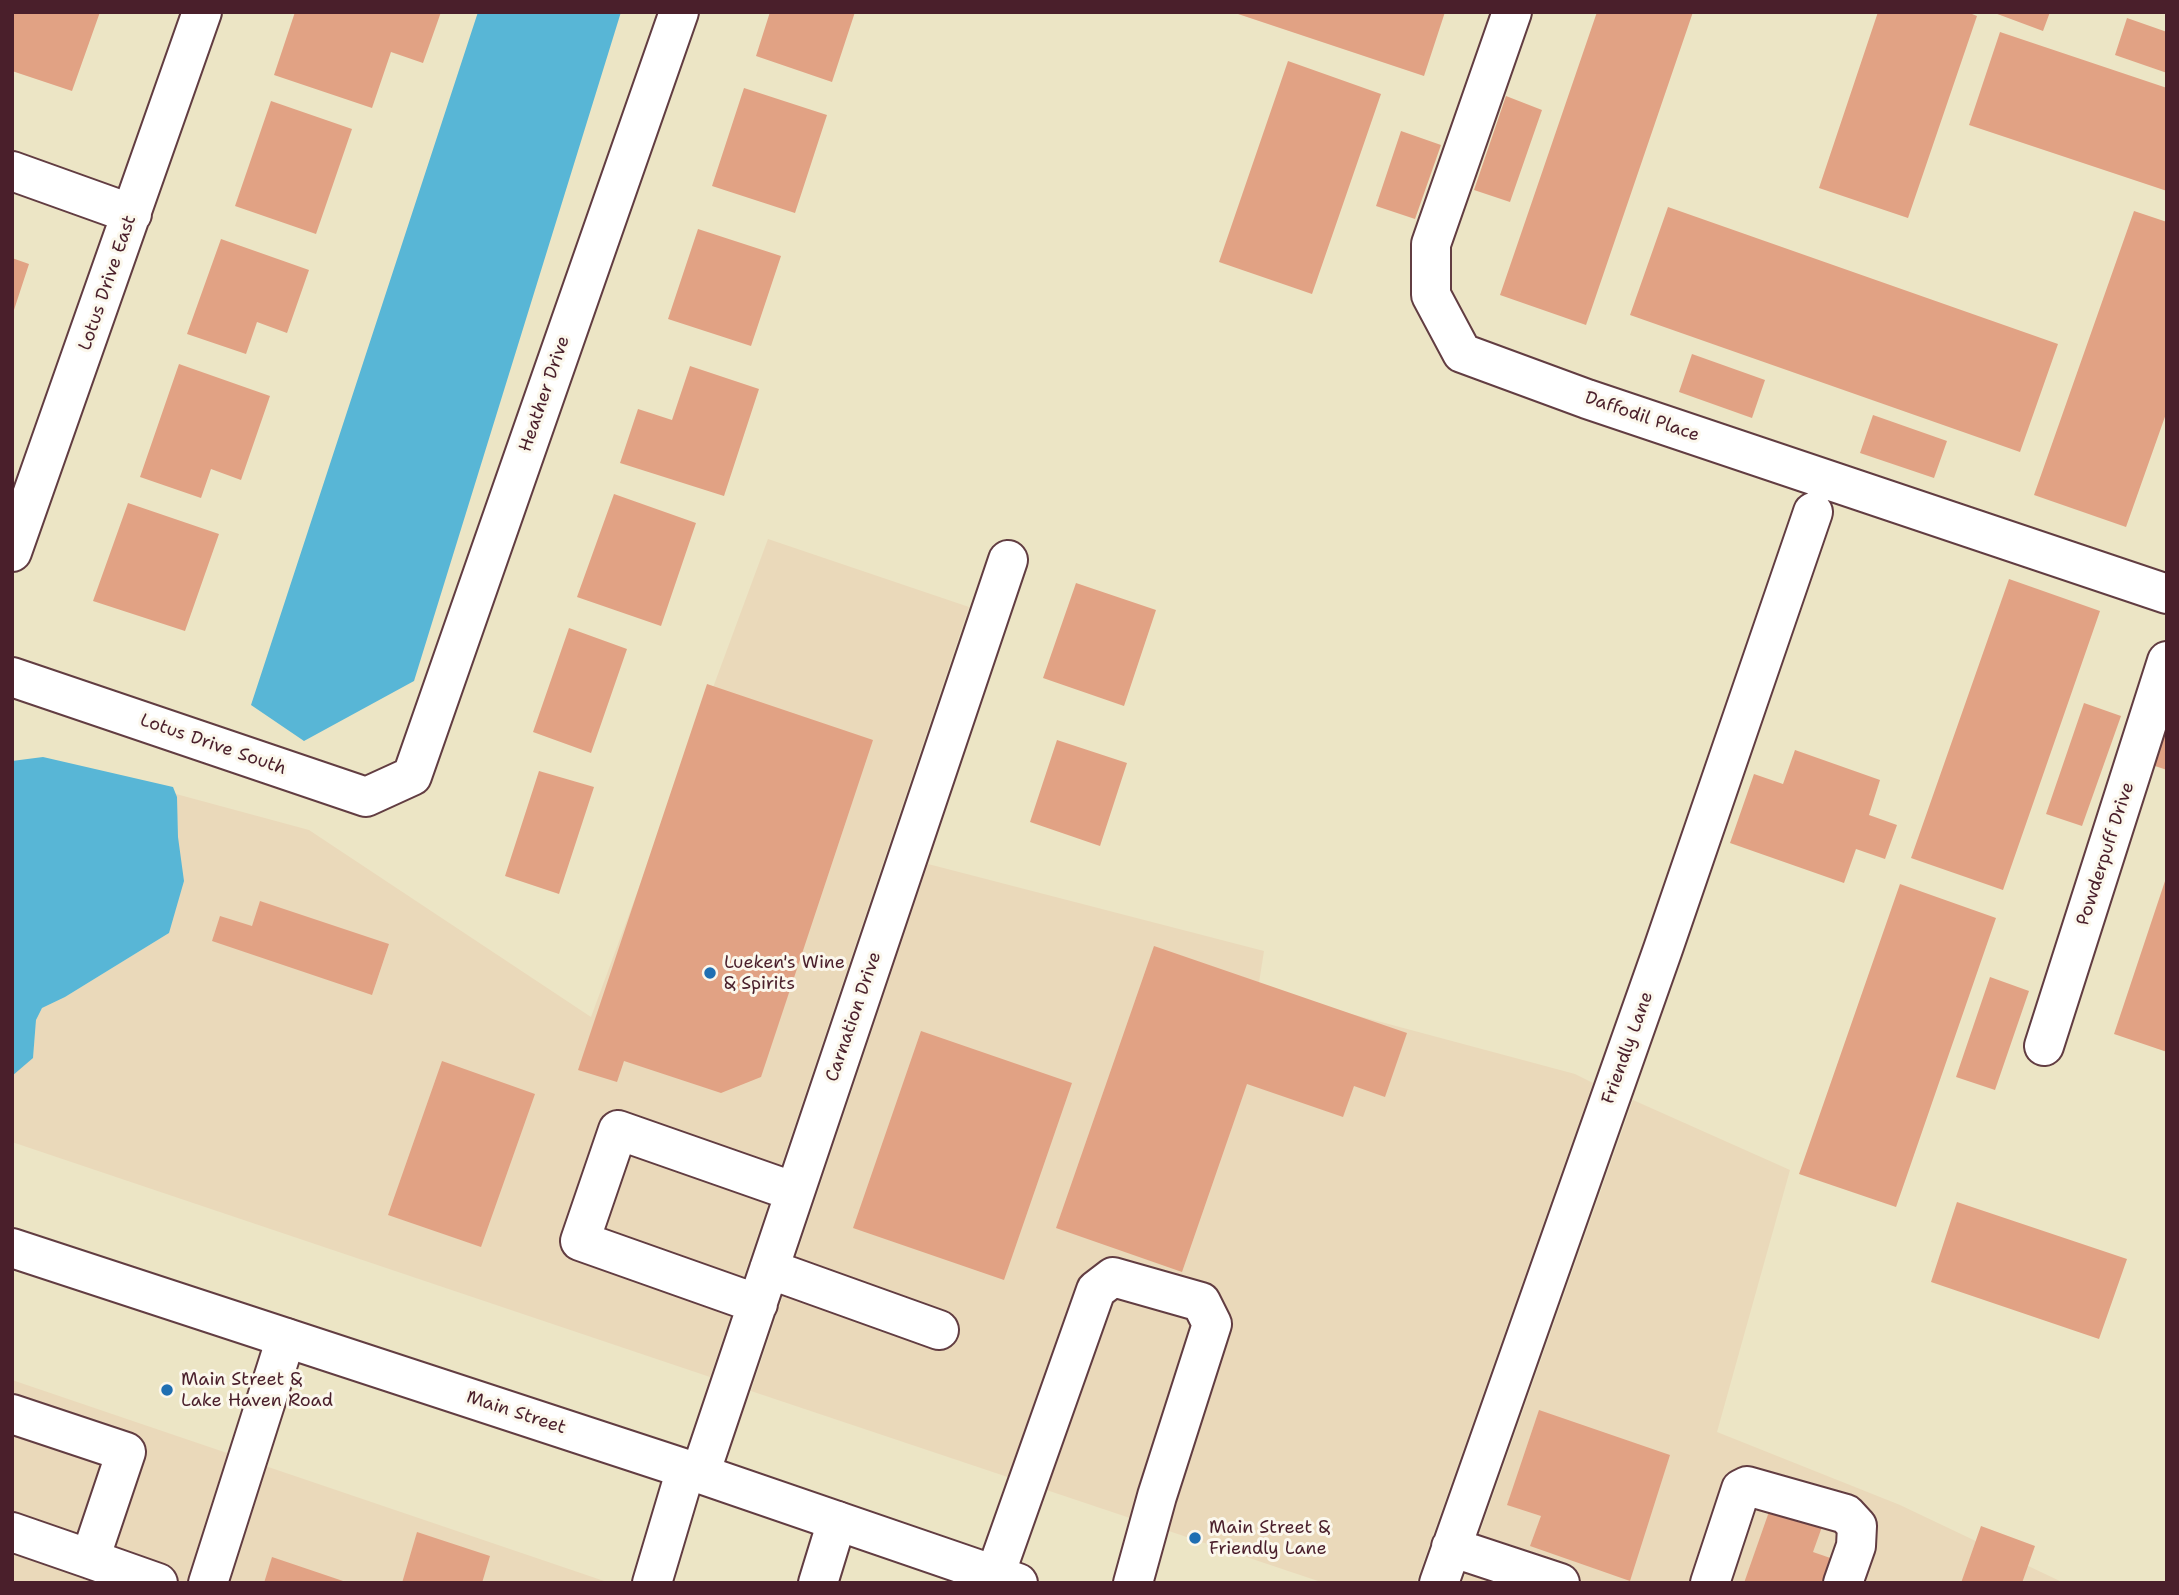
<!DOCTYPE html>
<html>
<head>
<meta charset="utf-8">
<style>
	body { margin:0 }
	#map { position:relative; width:2179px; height:1595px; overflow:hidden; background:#ece5c5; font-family:"Shantell Sans",sans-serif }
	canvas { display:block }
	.frame { position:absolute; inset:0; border:14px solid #4a1f2b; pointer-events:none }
</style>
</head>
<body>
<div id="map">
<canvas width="2179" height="1595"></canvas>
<div class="frame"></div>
</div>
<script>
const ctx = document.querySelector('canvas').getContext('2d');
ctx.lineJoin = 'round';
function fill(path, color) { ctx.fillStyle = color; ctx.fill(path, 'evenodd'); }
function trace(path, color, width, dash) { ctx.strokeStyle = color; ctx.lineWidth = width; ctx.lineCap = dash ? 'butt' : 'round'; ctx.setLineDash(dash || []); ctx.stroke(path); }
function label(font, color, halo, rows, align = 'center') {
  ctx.font = font + ' "Shantell Sans",sans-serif'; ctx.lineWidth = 6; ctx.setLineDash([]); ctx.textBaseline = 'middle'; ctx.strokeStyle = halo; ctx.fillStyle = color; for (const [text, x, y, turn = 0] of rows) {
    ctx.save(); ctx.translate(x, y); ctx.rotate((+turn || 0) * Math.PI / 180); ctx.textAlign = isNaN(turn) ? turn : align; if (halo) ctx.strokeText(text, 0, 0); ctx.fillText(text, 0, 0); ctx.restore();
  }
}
const built = new Path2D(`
	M768,539L969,607L710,1377L12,1142V1076L33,1057L36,1020L42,1008L65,997L169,933L178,837L176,794L309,830L591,1017Z
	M928,864L1264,951L1258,989L1575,1074L1593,1083L1416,1583H1324L751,1391Z
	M1633,1100L1790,1170L1717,1432L1900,1505L2064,1583H1462Z
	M12,1380L610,1583H12Z`);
const water = new Path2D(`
	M478,12H621L414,681L304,741L251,705Z
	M43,757L173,787L177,797L178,837L184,881L169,933L65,997L42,1008L36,1020L33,1058L12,1076V761Z`);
const building = new Path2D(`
	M12,12H100L72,91L12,71Z
	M295,12H441L423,63L391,52L372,108L274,75Z
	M770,12H855L832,82L756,56Z
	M1232,12H1445L1424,76Z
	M1597,12H1693L1586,325L1500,295Z
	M1878,12H1967L1977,16L1908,218L1819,188Z
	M1992,12H2050L2043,31Z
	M2127,18L2167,32V73L2115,55Z
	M2000,32L2167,88V191L1969,125Z
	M1288,61L1381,94L1312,294L1219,262Z
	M744,88L827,115L795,213L712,186Z
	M1506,96L1542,110L1510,202L1474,190Z
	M271,101L352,129L316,234L235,206Z
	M1401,131L1441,145L1415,219L1376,206Z
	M1668,207L2058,344L2020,452L1630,315Z
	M2134,211L2167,222V411L2126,527L2034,495Z
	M698,229L781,256L751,346L668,319Z
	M221,239L309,270L287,333L257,322L246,354L187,334Z
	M12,258L29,264L13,313L12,312Z
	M1692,354L1765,380L1752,418L1679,392Z
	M179,364L270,396L241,480L211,469L201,498L140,477Z
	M690,366L759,389L724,496L620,463L638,409L672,420Z
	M1873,415L1947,441L1934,478L1860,453Z
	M614,494L696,523L661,626L577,597Z
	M128,503L219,534L185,631L93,601Z
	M2009,579L2100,611L2003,890L1911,858Z
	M1076,583L1156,610L1124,706L1043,678Z
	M569,628L627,649L591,753L533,732Z
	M707,684L873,740L761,1077L721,1093L624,1061L617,1082L578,1070Z
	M2084,703L2121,716L2082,826L2046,814Z
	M2167,715V770L2149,764Z
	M1057,740L1127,763L1100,846L1030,822Z
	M1795,750L1880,780L1869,815L1897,825L1885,859L1856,849L1844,883L1730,843L1754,774L1783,784Z
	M539,771L594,787L559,894L505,876Z
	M2166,878H2167V1052L2114,1034Z
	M1900,884L1996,918L1896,1207L1799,1174Z
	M260,901L389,944L372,995L212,941L220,916L252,926Z
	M1154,946L1407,1033L1385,1097L1354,1086L1343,1117L1247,1084L1182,1272L1056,1228Z
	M1990,977L2029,991L1995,1090L1956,1077Z
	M921,1031L1072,1083L1004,1280L853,1228Z
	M442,1061L535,1094L481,1247L388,1215Z
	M1957,1202L2127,1259L2099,1339L1931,1282Z
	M1539,1410L1670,1455L1630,1581L1530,1546L1541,1516L1507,1505Z
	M1771,1506L1823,1524L1813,1552L1839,1561L1831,1583H1744Z
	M1981,1526L2035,1546L2022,1583H1961Z
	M417,1532L490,1556L482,1583H402Z
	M272,1557L346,1582V1583H264Z`);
const minor = new Path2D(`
	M1512,12L1431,244V295L1462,353L1587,399L2167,594
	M12,171L132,214
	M12,552L202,12
	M12,677L366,797L412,776L679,12
	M2044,1046L2167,661
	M769,1269L939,1330
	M758,1304L580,1241L618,1130L795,1192
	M12,1414L126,1452L90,1559L12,1532
	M700,1474L1008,560
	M1451,1547L1560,1583
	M90,1559L158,1583
	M995,1575L1096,1290L1113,1277L1201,1302L1212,1324L1157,1496L1133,1583
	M208,1583L286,1338
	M652,1583L686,1469
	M818,1583L837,1521
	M1439,1583L1663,949L1813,512
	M1710,1583L1741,1489L1747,1486L1846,1514L1857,1526L1856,1546L1843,1583`);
const major = new Path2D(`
	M12,1248L686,1469L1018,1583`);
const markers = [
	[710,973,7,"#1f6fb2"],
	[167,1390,7,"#1f6fb2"],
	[1195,1538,7,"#1f6fb2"]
];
const streetNames = [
	["Lotus Drive East",108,283,-71],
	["Heather Drive",545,394,-71],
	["Daffodil Place",1642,417,19],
	["Lotus Drive South",213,745,19],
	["Powderpuff Drive",2106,854,-72],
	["Carnation Drive",854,1017,-71],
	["Friendly Lane",1628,1048,-70],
	["Main Street",516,1413,18]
];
const poiNames = [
	["Lueken's Wine",724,963],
	["& Spirits",724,984],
	["Main Street &",181,1380],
	["Lake Haven Road",181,1401],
	["Main Street &",1209,1528],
	["Friendly Lane",1209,1549]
];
fill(built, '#ead9ba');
fill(water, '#58b6d6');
fill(building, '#e1a284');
trace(minor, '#623d42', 42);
trace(major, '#623d42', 42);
trace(minor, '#fff', 38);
trace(major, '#fff', 38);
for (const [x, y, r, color] of markers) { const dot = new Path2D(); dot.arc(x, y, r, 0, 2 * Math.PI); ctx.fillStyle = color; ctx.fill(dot); trace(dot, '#fbf7ec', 2.5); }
label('18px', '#4a1f2b', '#fbf7ec', streetNames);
label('18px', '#4a1f2b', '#fbf7ec', poiNames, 'left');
</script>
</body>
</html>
